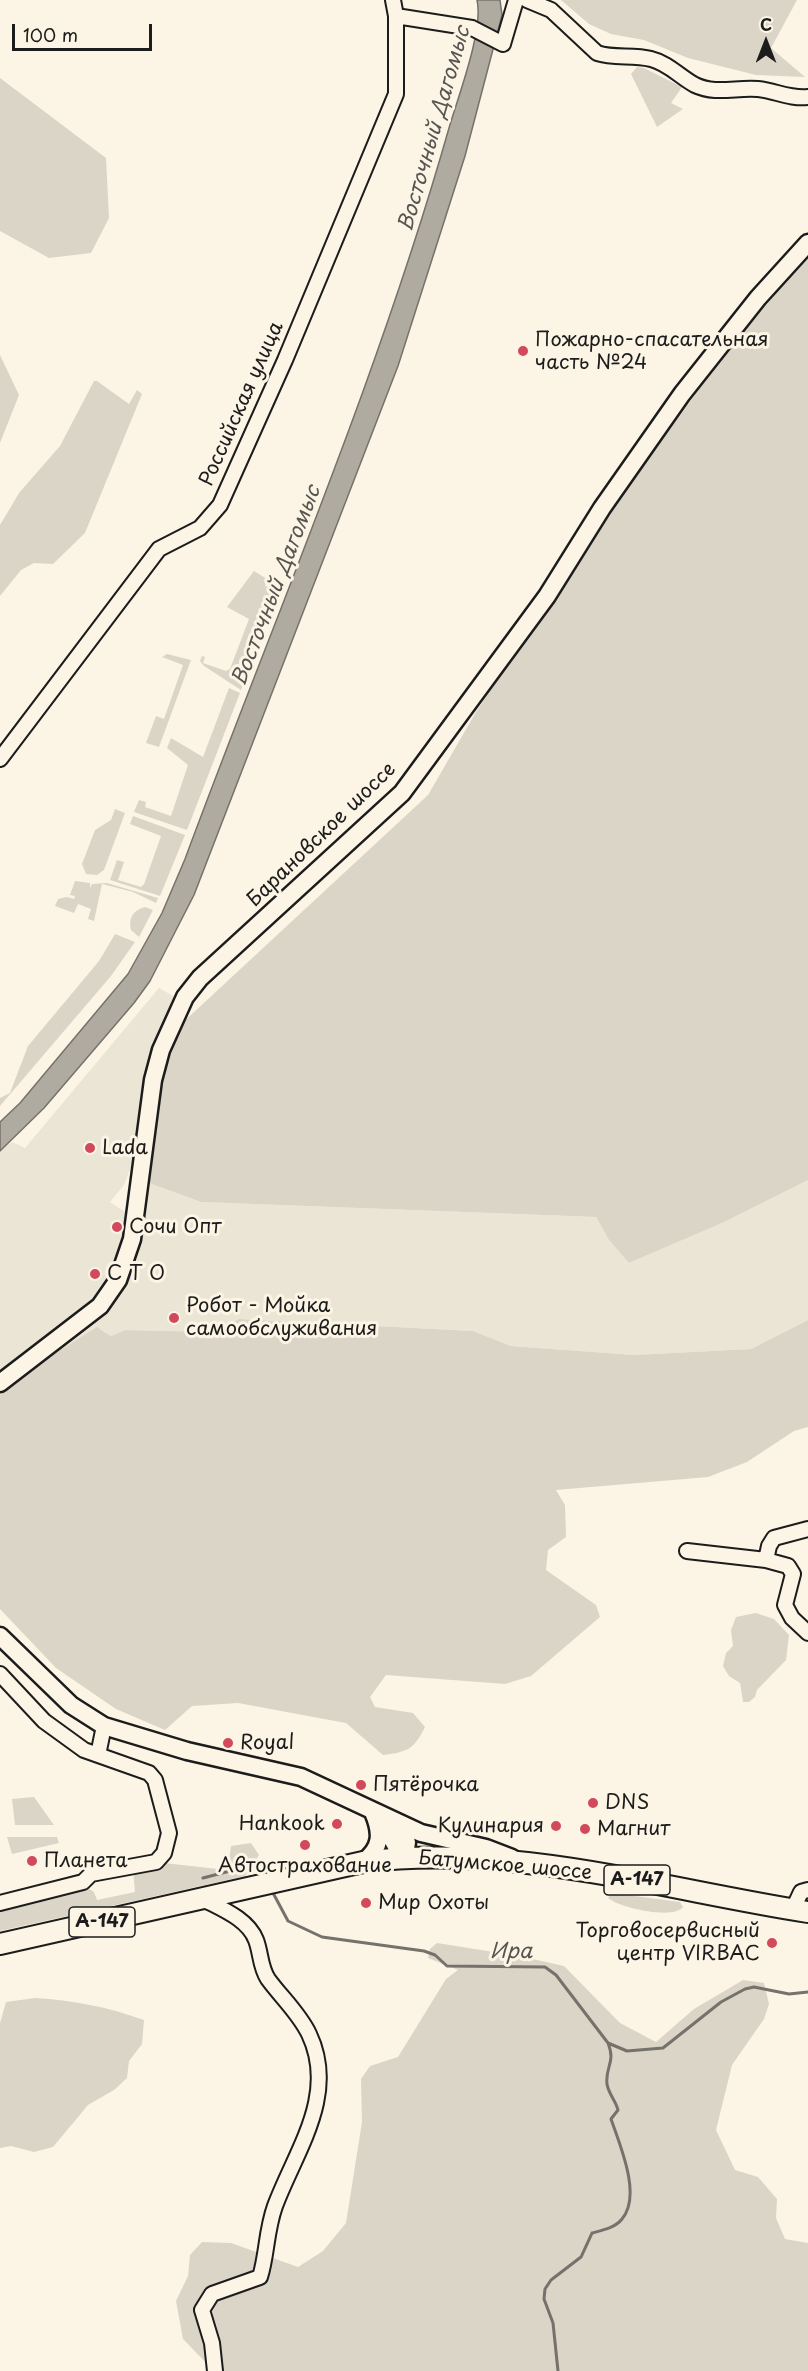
<!DOCTYPE html>
<html>
<head>
<meta charset="utf-8">
<style>
	body { margin:0 }
	#map { position:relative; width:808px; height:2371px; overflow:hidden; background:#fcf5e5; font-family:"Playpen Sans",sans-serif }
	canvas { display:block }
	.north { position:absolute; left:736px; top:12px; width:60px; height:60px; -webkit-text-stroke:4px #fcf5e5; paint-order:stroke; rotate:0deg; font-size:16px; font-weight:700; line-height:24px; text-align:center; color:#1c1c1c }
	.north::after { content:''; display:block; margin:auto; width:21px; height:27px; background:#1c1c1c; clip-path:polygon(50% 0,100% 100%,50% 72%,0 100%) }
	.scale { position:absolute; left:12px; top:24px; width:140px; height:27px; box-sizing:border-box; border:3px solid #1c1c1c; border-top:0; padding-left:8px; font-size:18px; line-height:21px; white-space:nowrap; color:#1c1c1c; -webkit-text-stroke:4px #fcf5e5; paint-order:stroke }
</style>
</head>
<body>
<div id="map">
<canvas width="808" height="2371"></canvas>
<div class="north">С</div>
<div class="scale">100 m</div>
</div>
<script>
const ctx = document.querySelector('canvas').getContext('2d');
ctx.lineJoin = 'round';
function fill(path, color) { ctx.fillStyle = color; ctx.fill(path, 'evenodd'); }
function trace(path, color, width, dash) { ctx.strokeStyle = color; ctx.lineWidth = width; ctx.lineCap = dash ? 'butt' : 'round'; ctx.setLineDash(dash || []); ctx.stroke(path); }
function label(font, color, halo, rows, align = 'center') {
  ctx.font = font + ' "Playpen Sans",sans-serif'; ctx.lineWidth = 6; ctx.setLineDash([]); ctx.textBaseline = 'middle'; ctx.strokeStyle = halo; ctx.fillStyle = color; for (const [text, x, y, turn = 0] of rows) {
    ctx.save(); ctx.translate(x, y); ctx.rotate((+turn || 0) * Math.PI / 180); ctx.textAlign = isNaN(turn) ? turn : align; if (halo) ctx.strokeText(text, 0, 0); ctx.fillText(text, 0, 0); ctx.restore();
  }
}
const built = new Path2D(`
	M159,988L175,997L145,1071L135,1164H132L124,1185L110,1202L130,1215L149,1183L201,1202L596,1217L609,1240L629,1263L722,1223L808,1180V1320L751,1349L634,1355L511,1346L473,1331L239,1319L212,1332L125,1330L111,1336L101,1329L31,1369L0,1395V1151L12,1142L25,1148Z`);
const green = new Path2D(`
	M561,0H797L771,48L805,77L756,75L688,58L644,40L611,34L589,24Z
	M637,67L644,68L682,87L671,103L683,109L657,127L631,74Z
	M0,78L106,158L109,218L91,253L49,258L0,231Z
	M808,258V1180L722,1223L629,1263L609,1240L596,1217L201,1202L149,1183L161,1075L179,1026L428,795L476,712L616,504L697,392L786,280Z
	M0,355L19,395L0,443Z
	M94,381H97L129,404L137,390L142,394L85,533L53,564L34,563L21,570L0,596V525L19,493L60,446Z
	M254,571L270,581L265,585L266,587L273,583L281,587L241,690L204,666L200,661L202,656L205,657L203,663L226,671L230,669L249,619L227,607Z
	M167,654L191,660L159,747L146,743L156,716L164,719L183,665L162,657Z
	M229,688L240,693L187,830L134,812L139,800L146,802L145,807L171,816L188,765L167,748L171,738L203,757Z
	M115,809L125,813L104,870L97,875L86,874L82,864L95,830L111,820Z
	M133,816L185,835L160,896L110,880L117,860L124,862L118,880L141,887L144,884L161,836L130,824Z
	M75,881L90,883V888L92,884L107,883L158,898L156,903L133,892L102,884L94,921L88,919L91,909L78,904L74,913L55,906L58,899L67,897L74,899L75,896L70,895Z
	M145,907L153,910L139,937L131,930C128,918 133,910 145,907Z
	M115,934L135,942L111,976L0,1106V1098L10,1093L28,1046L99,961Z
	M239,1319L473,1331L511,1346L634,1355L751,1349L808,1320V1427L794,1431L747,1462L708,1477L556,1490L565,1505L566,1537L548,1550L546,1570L596,1605L600,1617L531,1676L505,1684L386,1675L370,1697L375,1707L413,1713L425,1727C414,1749 408,1752 383,1755L346,1723L238,1703L192,1706L165,1730L116,1709L56,1668L0,1609V1395L31,1369L97,1327L111,1336L125,1330L212,1332Z
	M756,1613L774,1619L789,1635L786,1660L757,1690L755,1697L749,1702H743L740,1683L729,1676L723,1666L726,1653L733,1646L731,1630L736,1617Z
	M34,1797L54,1825H15L12,1799Z
	M7,1837H57L59,1843L12,1854Z
	M251,1843L259,1855L245,1876L0,1931V1906L83,1885L94,1892L97,1900L135,1892L133,1870L164,1863L218,1869L228,1868L231,1846Z
	M612,1893L680,1902L683,1907C674,1920 620,1908 608,1898Z
	M437,1943L519,1956L564,1966L620,2023L656,2042L694,2009L743,1980L764,1983L769,2004L764,2019L732,2065L716,2130L735,2170L758,2177L777,2199L776,2218L785,2239L808,2243V2371H214L183,2339L176,2301L188,2276L190,2255L202,2242L231,2243L298,2267L323,2251L346,2223L362,2122L361,2079L370,2066L398,2057L446,1979L458,1970L428,1958L430,1949Z
	M35,1998C73,2000 107,2007 144,2020L142,2044L129,2061L127,2078L114,2090L88,2105L53,2147L34,2152L11,2146L0,2148V2023L6,2002Z`);
const water = new Path2D(`
	M477,0H500L502,15L465,156L398,366L194,895L150,981L134,1003L44,1108L0,1151V1122L20,1103L128,974L162,913L185,859C275,616 378,378 449,128C458,97 484,29 477,0Z`);
const stream = new Path2D(`
	M203,1878L257,1864L264,1867L267,1877
	M272,1891L288,1921L322,1937L424,1951L435,1955L447,1966L545,1967L556,1975L608,2043L627,2051L663,2048L721,2002L745,1989L754,1987L789,1994L808,1992
	M558,2371L553,2323L544,2299L545,2289L551,2280L581,2257L592,2233C603,2230 615,2228 622,2219C642,2196 620,2145 611,2119L618,2110C616,2101 608,2093 607,2084C605,2066 616,2063 608,2043`);
const minor = new Path2D(`
	M527,0L551,10L597,53C614,59 633,54 651,59C668,63 680,77 695,85C716,95 736,87 758,89C776,91 790,99 808,97
	M396,16L472,28L503,44L516,0
	M0,759L159,549L200,528L220,505L285,360L396,94V16L393,0
	M687,1551L766,1560L788,1566L793,1574L785,1605L792,1618L808,1633
	M766,1560L769,1546L774,1538L808,1529
	M0,1674L44,1721L84,1750L149,1773L155,1780L169,1833L164,1853L156,1862L91,1874L83,1882L0,1903
	M98,1755L104,1726
	M203,1899C222,1909 248,1919 256,1940C261,1953 260,1967 268,1979C281,1997 299,2013 309,2034C338,2095 296,2150 275,2206C266,2231 267,2255 260,2277L212,2294L202,2310L212,2343L215,2371
	M793,1909L801,1892L808,1890`);
const major = new Path2D(`
	M0,1383L100,1306L118,1280L132,1239L153,1080L161,1050L185,997L200,978L402,793L547,596L602,508L682,394L758,298L808,243
	M0,1636L71,1705L104,1726L187,1751L301,1777L421,1833L486,1848L512,1858
	M382,1821L402,1857
	M392,1824L407,1842L405,1857
	M363,1862C382,1848 382,1833 373,1812`);
const highway = new Path2D(`
	M0,1944L363,1862C512,1843 662,1889 808,1912`);
const markers = [
	[523,351,6,"#d1495b"],
	[90,1148,6,"#d1495b"],
	[117,1227,6,"#d1495b"],
	[95,1274,6,"#d1495b"],
	[174,1318,6,"#d1495b"],
	[228,1743,6,"#d1495b"],
	[361,1785,6,"#d1495b"],
	[593,1803,6,"#d1495b"],
	[337,1824,6,"#d1495b"],
	[556,1826,6,"#d1495b"],
	[585,1829,6,"#d1495b"],
	[305,1845,6,"#d1495b"],
	[32,1861,6,"#d1495b"],
	[366,1903,6,"#d1495b"],
	[772,1943,6,"#d1495b"]
];
const shields = [
	[637,1880,66],
	[102,1922,66]
];
const shieldNames = [
	["А-147",637,1880],
	["А-147",102,1922]
];
const poiNames = [
	["Пожарно-спасательная",535,340],
	["часть №24",535,363],
	["Lada",102,1148],
	["Сочи Опт",129,1227],
	["С Т О",107,1274],
	["Робот - Мойка",186,1306],
	["самообслуживания",186,1329],
	["Royal",240,1743],
	["Пятёрочка",373,1785],
	["DNS",605,1803],
	["Hankook",325,1824,"right"],
	["Кулинария",544,1826,"right"],
	["Магнит",597,1829],
	["Планета",44,1861],
	["Автострахование",305,1866,"center"],
	["Мир Охоты",378,1903],
	["Торговосервисный",760,1931,"right"],
	["центр VIRBAC",760,1954,"right"]
];
const streetNames = [
	["Российская улица",242,404,-66],
	["Барановское шоссе",322,835,-44],
	["Батумское шоссе",505,1866,5]
];
const waterNames = [
	["Восточный Дагомыс",435,129,-74],
	["Восточный Дагомыс",277,586,-69],
	["Ира",511,1952]
];
fill(built, '#ebe5d6');
fill(green, '#dbd5c8');
fill(water, '#b0aba1');
trace(water, '#75726c', 1.5);
trace(stream, '#75726c', 3);
trace(minor, '#1c1c1c', 18);
trace(major, '#1c1c1c', 21);
trace(highway, '#1c1c1c', 24);
trace(minor, '#fcf5e5', 14);
trace(major, '#fcf5e5', 16);
trace(highway, '#fcf5e5', 20);
for (const [x, y, r, color] of markers) { const dot = new Path2D(); dot.arc(x, y, r, 0, 2 * Math.PI); ctx.fillStyle = color; ctx.fill(dot); trace(dot, '#fcf5e5', 2); }
for (const [x, y, w] of shields) { const box = new Path2D(); box.roundRect(x - w / 2, y - 15, w, 30, 4.5); ctx.fillStyle = '#fcf5e5'; ctx.fill(box); trace(box, '#1c1c1c', 1.5); }
label('bold 18px', '#1c1c1c', null, shieldNames);
label('20px', '#1c1c1c', '#fcf5e5', poiNames, 'left');
label('20px', '#1c1c1c', '#fcf5e5', streetNames);
label('italic 21px', '#575551', '#fcf5e5', waterNames);
</script>
</body>
</html>
